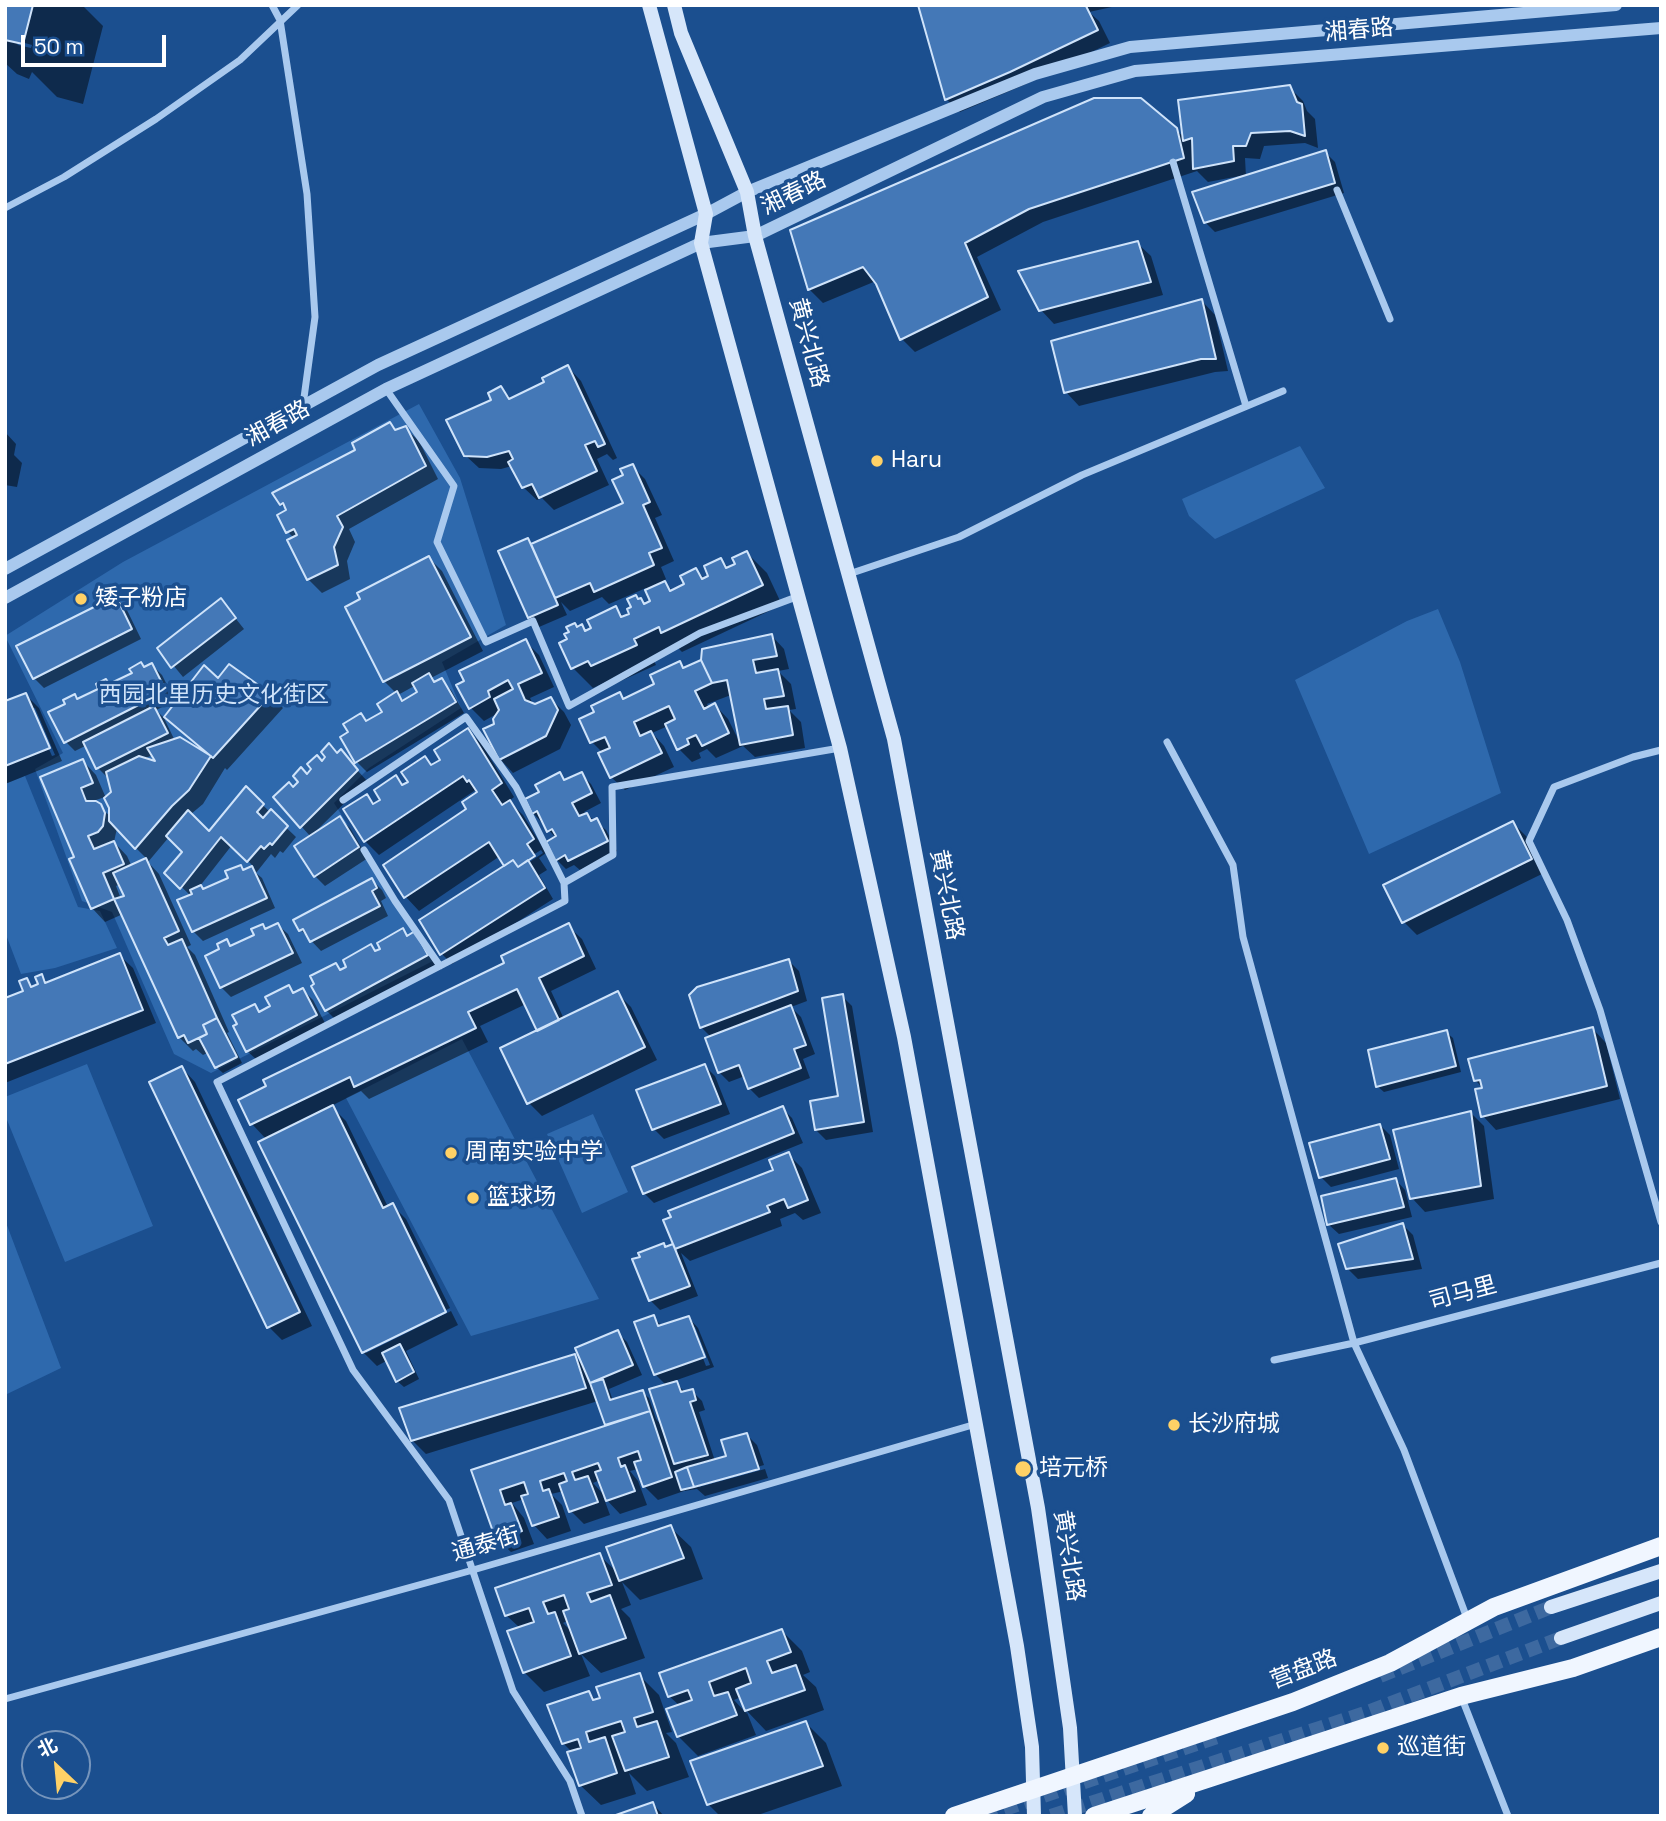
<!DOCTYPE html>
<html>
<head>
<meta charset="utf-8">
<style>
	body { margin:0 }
	#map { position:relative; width:1666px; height:1821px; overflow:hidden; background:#1b4f8f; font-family:"Space Grotesk","Noto Sans SC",sans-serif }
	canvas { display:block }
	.frame { position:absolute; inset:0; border:7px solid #fff; pointer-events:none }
	.north { position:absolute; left:21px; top:1730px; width:70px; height:70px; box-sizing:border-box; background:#1b4f8f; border:2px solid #7695bc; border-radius:50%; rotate:334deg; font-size:19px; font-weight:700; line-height:28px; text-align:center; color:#fff }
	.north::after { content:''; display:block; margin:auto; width:24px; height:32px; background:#ffd166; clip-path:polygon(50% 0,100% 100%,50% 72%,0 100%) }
	.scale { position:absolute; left:21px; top:35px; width:145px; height:32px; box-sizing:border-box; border:4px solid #fff; border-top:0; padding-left:9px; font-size:21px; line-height:24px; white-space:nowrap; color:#fff; -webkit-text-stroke:5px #1b4f8f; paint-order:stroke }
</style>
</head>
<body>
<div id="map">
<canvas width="1666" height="1821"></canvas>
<div class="frame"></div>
<div class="north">北</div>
<div class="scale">50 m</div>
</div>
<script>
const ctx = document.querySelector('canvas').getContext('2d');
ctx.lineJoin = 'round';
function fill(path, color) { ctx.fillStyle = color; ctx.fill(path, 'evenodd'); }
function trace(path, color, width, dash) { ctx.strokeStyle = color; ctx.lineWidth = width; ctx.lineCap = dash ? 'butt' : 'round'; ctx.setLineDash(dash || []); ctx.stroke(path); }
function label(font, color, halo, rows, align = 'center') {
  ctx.font = font + ' "Space Grotesk","Noto Sans SC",sans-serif'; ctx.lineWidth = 7; ctx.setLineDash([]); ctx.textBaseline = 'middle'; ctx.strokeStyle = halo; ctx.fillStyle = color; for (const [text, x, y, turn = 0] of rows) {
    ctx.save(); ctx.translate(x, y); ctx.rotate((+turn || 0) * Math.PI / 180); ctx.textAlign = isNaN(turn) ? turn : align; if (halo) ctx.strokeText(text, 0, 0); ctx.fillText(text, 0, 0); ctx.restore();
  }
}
const green = new Path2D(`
	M419,404L460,478L506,625L442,662L461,708L369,768L334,803L433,961L211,1073L174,1054L112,912L82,901L35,769L63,753L5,636L123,562Z
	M1300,446L1325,488L1215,539L1189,516L1182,499Z
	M1438,609L1460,662L1501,793L1369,854L1295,680L1407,621Z
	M25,776L78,907L100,911L117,948L55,968L21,974L5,932V784Z
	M462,1039L599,1299L471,1336L346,1098Z
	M87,1064L153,1226L65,1262L5,1115V1097Z
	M593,1114L628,1192L582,1213L547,1134Z
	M5,1220L61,1368L5,1395Z`);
const shadow = new Path2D(`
	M5,5H82L103,26L83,104L57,97L32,72L29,79L17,74L5,63ZM14,40L32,45L31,48L18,45Z
	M920,5H1121L1089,12L1099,21L1110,43L1024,85L960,112L946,99Z
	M1289,87L1303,101L1307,111L1315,119L1318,148L1305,143L1264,146L1260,159L1245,158L1246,177L1325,152L1335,162L1344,193L1215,232L1205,222L1246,177L1245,175L1208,182L1197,171L1043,222L977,257L1001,310L915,352L902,339L876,281L823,303L810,290L792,231L1175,129L1185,138Z
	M1137,243L1151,256L1163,295L1054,324L1041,310Z
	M1202,301L1215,315L1228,371L1215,372L1079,406L1066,392Z
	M568,367L581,381L617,458L613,460L607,454L597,459L609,485L554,510L542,498L537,500L523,487L512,466L501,469L479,468L465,455L501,389L512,399L546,382Z
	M390,424L397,431L405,428L419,441L438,479L349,529L355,542L347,561L350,579L322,593L308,579L294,538L288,532L279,515L288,511L281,504L358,451Z
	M5,432L16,444L14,455L22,463L17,487L5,485Z
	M632,466L645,479L662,515L655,518L674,561L661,567L666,579L663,581L673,591L686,585L696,570L705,579L710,577L721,560L730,569L738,565L747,553L767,573L782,605L682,652L678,648L653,659L656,665L612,685L608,681L593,688L573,668L561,644L569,640L575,625L578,628L581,627L587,632L615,608L625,618L631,614L639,600L646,605L653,602L646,588L609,604L602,597L570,611L561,602L567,615L539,627L529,617L528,540L533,545L625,504L626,476Z
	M429,558L442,571L483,651L431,678L436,683L441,680L451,690L464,713L367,772L357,762L343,738L351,733L361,715L368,722L384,713L397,694L384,681L347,608ZM416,685L420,692L405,702L398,695Z
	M116,598L126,608L141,639L44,688L34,678Z
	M221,600L244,629L183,677L159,648Z
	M771,635L784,649L789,669L778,671L791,684L796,709L789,710L801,722L805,748L755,757L743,746L716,758L707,749L699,753L701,758L692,762L679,749L668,726L652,733L664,746L674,767L625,790L611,777L603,753L592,742L581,720L597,713L619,694L625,700L657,685L680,663L686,669ZM731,695L740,743L728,719L715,705L709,708L707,704Z
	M526,642L539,655L554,687L530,698L534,706L551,699L564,712L571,725L560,749L513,773L500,759L495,726L500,712L484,721L471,708Z
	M152,665L162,675L175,701L156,710L164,718L175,741L205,754L218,680L229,667L270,695L283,708L227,770L225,768L203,804L191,814L209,833L246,789L296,837L283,853L280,851L275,858L271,854L256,873L262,878L275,908L203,941L193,931L191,896L167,873L184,852L169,837L148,862L159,874L191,945L187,947L195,955L229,1032L227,1033L242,1063L223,1073L216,1067L209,1052L203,1055L196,1049L193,1051L179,1037L123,914L105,922L92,908L76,858L83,761L96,775L106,798L105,797L93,801L111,817L113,792L108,778L98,768L87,745L75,751L65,741L67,705L75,696L79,701ZM153,755L158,764L143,759ZM117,828L136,848L148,860L132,867L127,856L114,842ZM232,845L254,867L245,871L240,867L231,879L204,891L200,886ZM120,884L126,897L121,899L116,886Z
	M26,695L39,708L62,761L5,784V703ZM31,708H35L55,755L52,756Z
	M467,730L481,743L514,797L509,801L523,815L546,853L539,858L547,870L539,875L553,899L452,964L442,954L506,867L500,856L419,911L406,897L385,865L469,810L479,793L477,789L379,855L365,841L346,810L367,796L376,805L382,800L396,778L404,786L410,783L425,758L433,766L442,760ZM541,850L543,853L528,863L525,860Z
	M338,755L350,762L367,781L313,834L340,818L350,828L368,858L325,886L315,876L311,837L301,826L307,776L322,763Z
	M581,774L591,784L601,803L584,812L606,830L617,851L580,870L574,865L566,869L557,860L556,838L533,813L541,793L560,775L567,781Z
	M1513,823L1526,836L1544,873L1417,935L1404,922Z
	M372,880L382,890L386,898L381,901L388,916L321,951L301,930L296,920Z
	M278,925L288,934L302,963L231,997L221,987L222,950L226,941L233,947L257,935L263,926L267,930Z
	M568,926L582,939L596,969L551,991L564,1019L618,994L631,1007L657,1060L542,1116L529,1103L540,1031L526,1004L480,1026L488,1042L369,1099L361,1091L331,1106L346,1121L388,1207L392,1205L406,1219L450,1308L366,1349V1353L451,1311L458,1325L406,1351L419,1379L404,1387L397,1381L388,1360L377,1366L363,1352L260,1143L267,1140L252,1124L240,1101L506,964Z
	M402,931L409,937L415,933L437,965L336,1020L326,1010L335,965L342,971L371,946L377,952Z
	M119,955L133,968L156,1023L5,1083V1000L26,992L27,980L34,988L41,985V976L48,983Z
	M789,961L799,971L807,1001L791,1007L801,1017L815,1054L803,1059L810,1078L759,1098L749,1088L745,1076L729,1082L719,1072L711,1037L701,1027Z
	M289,988L295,994L303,990L313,1000L326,1025L257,1060L247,1051L254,1006L261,1013L272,1007Z
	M842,996L852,1006L873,1132L826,1140L816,1130L840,1098Z
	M1593,1029L1606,1043L1620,1099L1496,1130L1483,1116L1485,1090L1475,1080Z
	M1446,1032L1453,1038L1461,1072L1384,1092L1377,1086Z
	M705,1066L715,1076L730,1114L664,1139L654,1129Z
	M182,1068L195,1082L312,1326L282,1340L269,1327Z
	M782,1108L792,1118L803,1143L654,1203L644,1193Z
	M1470,1112L1484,1126L1494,1199L1425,1212L1412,1198Z
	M1380,1125L1390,1135L1399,1169L1331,1187L1321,1177Z
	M788,1154L802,1168L821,1213L803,1220L795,1213L780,1219L782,1226L690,1261L681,1253L698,1296L660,1310L650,1300L663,1245L667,1249L673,1246L678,1252L666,1221L775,1171Z
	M1396,1180L1405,1190L1412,1217L1339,1234L1329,1225Z
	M1403,1225L1413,1235L1422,1269L1358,1279L1348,1269Z
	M653,1317L663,1327L689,1318L698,1328L714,1367L674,1381L686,1393L692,1391L702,1401L705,1410L699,1412L715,1461L729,1457L747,1435L757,1445L764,1465L699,1484V1487L765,1469L768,1478L705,1496L697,1489L684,1491L658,1500L644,1486L638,1469L630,1471L638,1481L647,1505L620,1514L603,1496L610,1515L584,1524L571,1511L564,1491L551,1494L562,1505L571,1531L547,1539L534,1525L524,1499L512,1503L524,1518L534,1544L511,1552L497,1539L473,1471L609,1427L598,1401L426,1454L412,1440L574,1356L585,1367L617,1332L627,1342L642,1375L609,1389L613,1401L642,1392L649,1398L656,1419L664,1428L667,1386L655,1374ZM691,1327H695L710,1365L706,1366ZM600,1480L605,1496L593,1483Z
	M670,1527L691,1547L703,1579L640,1600L622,1582L631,1605L621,1609L630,1618L645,1658L601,1673L581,1654L590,1676L544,1692L524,1672L520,1628L506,1615L599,1555L617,1572ZM569,1620L573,1633L563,1623Z
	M782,1631L802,1651L810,1672L803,1675L816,1687L824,1710L766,1731L746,1710L756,1735L698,1756L678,1736L680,1706L669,1696ZM741,1697L747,1714L734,1700Z
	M639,1675L659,1695L672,1732L666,1733L676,1743L689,1777L647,1791L629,1773L636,1794L601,1805L580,1785L572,1752L563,1743L589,1693L597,1701Z
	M806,1723L826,1743L842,1786L755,1816H720L709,1805L693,1762Z
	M653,1804L664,1816H618Z`);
const building = new Path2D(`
	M5,5H33L23,44L5,40Z
	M918,5L1086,6L1098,30L1010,72L945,100Z
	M1290,85L1297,102L1302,104L1305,136L1290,131L1251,133L1246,146H1233L1234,161L1193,169L1192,138L1183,141L1178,100Z
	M1094,98H1141L1177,128L1184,158L1029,209L965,243L988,297L900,340L876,284L863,267L808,290L790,230Z
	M1326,150L1335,183L1204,223L1192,192Z
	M1138,241L1151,282L1039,311L1018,271Z
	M1202,299L1216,359H1201L1064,393L1051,341Z
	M568,365L605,444L598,447L595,441L585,445L597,471L539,498L532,484L522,488L508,462L513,459L509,451L487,457L464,456L446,420L491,400L488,393L501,386L509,399L544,382L542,378Z
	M390,422L395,430L406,426L426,466L337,516L343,527L334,547L338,565L307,580L287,540L297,535L294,529L286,533L277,515L286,510L283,503L280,505L272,493L355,450L352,443Z
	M633,464L650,502L643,505L662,548L649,553L654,565L594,592L590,583L555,598L531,544L623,503L612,480L623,475L620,469Z
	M528,538L558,605L528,618L498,551Z
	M747,551L763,585L661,633L659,627L634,639L637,645L591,666L588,661L571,669L559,643L567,639L564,634L569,632L566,627L575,623L577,627L582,624L585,631L591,628L587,620L616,606L621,617L629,614L627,609L631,607L627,599L636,595L638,599L641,598L644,604L650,601L645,590L665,581L670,591L684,584L680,576L696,568L702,579L708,576L704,566L721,558L726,568L735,564L732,558Z
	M429,556L471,637L383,682L345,607L360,599L357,593Z
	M116,596L132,629L33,679L16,646Z
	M221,598L236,618L171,668L157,648Z
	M772,634L777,656L753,660L756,673L778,669L784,696L764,699L766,709L788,706L793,735L740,745L727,680L712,683L701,660L702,649Z
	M526,639L542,673L518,684L525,700L535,704L551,697L558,710L546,736L499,760L483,729L494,724L493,719L499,710L494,699L513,689L508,680L488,691L490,697L469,709L456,685L464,681L459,671Z
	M701,660L712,683L695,691L704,709L715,703L729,733L702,746L696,735L687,739L689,744L677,750L665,724L675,719L669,706L634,722L640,736L651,731L662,753L610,778L598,753L610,748L605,737L590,743L579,719L594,712L591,706L620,692L623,699L654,684L650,675L680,661L683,668Z
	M141,662L144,667L152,663L166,691L64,743L48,712L65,704L63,700L75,694L77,699L98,689L96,684L106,679L109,684L132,673L129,669Z
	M229,664L271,694L213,758L164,717L204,665L218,678Z
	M429,673L434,682L442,678L456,702L355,763L340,737L348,732L343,724L361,713L366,721L382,712L377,704L397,691L402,701L417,692L412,683Z
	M26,693L50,748L5,766V701Z
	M154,706L168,733L96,769L83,742Z
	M468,728L502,783L492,790L502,805L510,800L534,839L527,844L535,856L518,867L513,860L504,866L489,842L404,898L383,865L466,809L462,802L477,792L469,780L467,782L463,776L364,842L343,809L367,794L373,804L380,800L374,790L396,775L402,785L408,782L401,772L425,756L431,765L440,760L434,750Z
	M180,737L211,756L189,790L172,806L135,849L109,821V808L104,798L111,792L106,772L139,756L155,761L147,748Z
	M329,743L337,753L341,749L358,770L300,828L273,797L289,782L293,787L298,782L293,776L301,767L307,774L311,769L307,764L317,755L322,761L325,757L321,752Z
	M83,759L93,783L81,788L86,801H96L101,804L105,813L103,826L98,832L88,836L94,849L114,841L124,864L103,873L114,899L91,909L69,859L74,857L40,777Z
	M560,772L564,780L582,772L592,793L572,803L579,816L587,813L591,821L597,818L608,841L568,861L565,855L555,861L546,842L556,836L552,829L547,832L537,811L532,814L525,799L539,792L535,785Z
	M246,786L264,804L257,812L263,818L271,809L288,826L272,845L270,843L264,849L261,846L247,862L221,837L180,889L164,873L182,852L166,836L188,810L209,831Z
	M340,816L359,847L314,877L294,846Z
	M1513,821L1532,859L1402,923L1383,885Z
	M146,858L179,931L164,938L168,945L182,939L217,1018L203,1025L207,1034L188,1043L184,1035L178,1038L114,899L124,896L113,873Z
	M513,860L518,867L528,860L545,888L440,955L419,920Z
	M241,865L243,870L252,866L267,898L192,932L177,900L192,894L190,890L201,885L203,889L228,878L225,871Z
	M372,878L377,888L372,891L380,906L310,942L303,929L299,931L293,920Z
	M278,923L293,953L220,988L205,956L219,949L217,944L227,939L230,946L254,935L251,929L263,924L265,929Z
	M569,923L584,956L539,978L559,1020L537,1031L517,989L468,1012L476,1028L354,1087L350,1077L250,1125L238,1100L266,1086L263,1080L504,963L501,956Z
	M403,928L407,936L415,931L428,955L325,1011L311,986L314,984L310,976L336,963L340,970L346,967L343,960L371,944L375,951L380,949L377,943Z
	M120,953L143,1010L5,1064V998L23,991L19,981L27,978L31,987L38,984L35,977L42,974L45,983Z
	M789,959L798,991L700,1028L689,995L697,987Z
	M289,985L293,993L303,988L317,1015L246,1052L233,1026L237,1024L232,1015L255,1004L259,1012L270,1006L265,997Z
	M618,991L645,1047L527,1104L500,1048Z
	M843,994L864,1122L815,1130L810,1101L838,1096L822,998Z
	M791,1005L806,1045L794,1049L801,1068L748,1089L739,1065L718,1073L705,1038Z
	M217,1018L237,1057L215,1068L199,1038L207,1034L203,1025Z
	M1593,1027L1607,1086L1481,1117L1475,1089L1482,1088L1480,1080L1474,1081L1468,1059Z
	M1447,1030L1456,1066L1376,1087L1368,1050Z
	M705,1064L721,1104L652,1130L636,1090Z
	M182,1066L300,1312L267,1328L149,1082Z
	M333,1105L383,1208L393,1203L446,1312L362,1353L258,1142Z
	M783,1106L794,1133L643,1194L632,1167Z
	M1471,1111L1481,1186L1410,1199L1393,1130Z
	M1380,1124L1390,1159L1319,1178L1309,1143Z
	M789,1152L808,1200L788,1208L784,1199L767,1206L770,1212L675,1249L663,1220L671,1217L668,1211L773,1170L769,1160Z
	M1396,1178L1404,1207L1327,1225L1321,1196Z
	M1403,1223L1413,1259L1346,1269L1338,1244Z
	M664,1243L665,1247L673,1244L690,1286L649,1301L632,1259L640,1257L638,1253Z
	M654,1315L658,1326L689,1316L705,1357L654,1375L634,1322Z
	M618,1330L633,1365L590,1383L575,1348Z
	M400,1344L414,1372L396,1382L382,1353Z
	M575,1354L586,1388L411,1441L399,1408Z
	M603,1379L610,1400L643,1390L650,1411L605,1425L590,1383Z
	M677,1381L681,1392L693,1389L696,1400L690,1402L708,1455L674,1464L649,1389Z
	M650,1411L672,1477L643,1487L634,1462L641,1460L638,1451L618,1458L621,1467L625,1465L635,1491L606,1501L595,1472L601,1470L598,1463L572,1472L575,1480L588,1476L598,1502L569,1512L559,1484L567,1481L564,1473L540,1481L543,1491L549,1489L559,1517L532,1526L521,1496L528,1494L524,1482L500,1490L505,1505L511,1503L522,1531L496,1540L471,1470Z
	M747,1433L759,1469L694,1487L687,1467L726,1456L721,1440Z
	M687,1467L694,1487L681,1490L675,1472Z
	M671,1525L684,1558L619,1581L606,1547Z
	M600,1553L612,1585L587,1593L591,1602L610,1595L626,1638L579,1654L563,1611L569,1609L564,1595L543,1602L548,1614L555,1612L571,1656L523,1673L507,1631L534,1622L529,1608L505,1616L495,1588Z
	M782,1629L791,1652L767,1661L772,1673L796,1665L805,1690L745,1711L736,1689L751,1683L746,1668L709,1682L714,1696L728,1692L737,1715L677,1737L666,1709L692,1700L688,1690L668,1697L659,1673Z
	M640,1673L653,1712L634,1718L637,1727L657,1721L669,1757L625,1771L612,1736L625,1732L621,1721L586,1732L589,1742L605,1737L617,1773L579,1786L567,1752L581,1748L578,1739L562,1744L547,1705L589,1691L593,1700L600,1698L596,1687Z
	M806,1721L823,1766L707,1805L690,1761Z
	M653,1802L658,1816H613Z`);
const secondaryTunnel = new Path2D(`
	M1380,1676L1551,1607
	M984,1816L1220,1736
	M1051,1816L1365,1713L1561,1638`);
const minor = new Path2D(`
	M272,5L280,20L307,194L315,317L303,405
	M1173,162L1246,406
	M1337,190L1390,319
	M5,208L64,177L156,119L240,60L298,5
	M386,389L454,486L437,542L486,642L533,621L569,706L700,633L799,596
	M849,574L959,537L1082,475L1283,391
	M1167,742L1233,865L1243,937L1354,1343L1404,1450L1468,1621
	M1661,750L1633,757L1554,787L1529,841L1567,920L1600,1010L1661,1222
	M343,800L466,717L516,787L564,883
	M364,850L395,901L440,966
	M1274,1360L1354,1343L1661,1263
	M1461,1696L1508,1816
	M5,1699L473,1570L976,1424
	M582,1816L570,1781L513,1691L449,1500L353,1370L217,1082L565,901L564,883L613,855L612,787L840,748`);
const tertiary = new Path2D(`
	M5,569L378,365L706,214L747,192L1035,74L1130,47L1616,5
	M5,598L386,389L701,243L755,236L1043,97L1135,71L1661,28`);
const secondary = new Path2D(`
	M649,5L706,214L701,243L840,748L904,1037L1017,1646L1032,1747L1034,1816
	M674,5L681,33L747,192L755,236L894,739L1038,1508L1070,1728L1075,1816
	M1551,1607L1661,1571
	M1561,1638L1661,1603`);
const primary = new Path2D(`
	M954,1816L1293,1702L1390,1663L1494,1607L1661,1546
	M1094,1816L1461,1696L1573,1668L1661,1637
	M1151,1816L1186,1794`);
const markers = [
	[877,461,7,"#ffd166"],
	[81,599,7,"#ffd166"],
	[451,1153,7,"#ffd166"],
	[473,1198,7,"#ffd166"],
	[1174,1425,7,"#ffd166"],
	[1023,1469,9,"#ffd166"],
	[1383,1748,7,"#ffd166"]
];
const streetNames = [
	["湘春路",1359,31,-5],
	["湘春路",794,194,-26],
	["黄兴北路",808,343,75],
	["湘春路",278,424,-29],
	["黄兴北路",946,895,79],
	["司马里",1463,1294,-15],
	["通泰街",486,1545,-16],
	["黄兴北路",1068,1556,81],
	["营盘路",1304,1670,-21]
];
const poiNames = [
	["Haru",891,461],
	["矮子粉店",95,599],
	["周南实验中学",465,1153],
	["篮球场",487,1198],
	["长沙府城",1188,1425],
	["培元桥",1039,1469],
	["巡道街",1397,1748]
];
const parkNames = [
	["西园北里历史文化街区",214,696]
];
fill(green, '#2e69ad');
fill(shadow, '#0007');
fill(building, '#4478b7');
trace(building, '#cfe3fa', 2);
trace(secondaryTunnel, '#3d69a0', 14, [14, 7]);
trace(minor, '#a9c9ee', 7);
trace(tertiary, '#a9c9ee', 12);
trace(secondary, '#d6e6fa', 14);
trace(primary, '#f0f6ff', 18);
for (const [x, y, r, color] of markers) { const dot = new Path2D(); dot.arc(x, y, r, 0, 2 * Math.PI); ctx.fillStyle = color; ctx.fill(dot); trace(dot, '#1b4f8f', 2.5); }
label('23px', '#fff', '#1b4f8f', streetNames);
label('23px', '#fff', '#1b4f8f', poiNames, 'left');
label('23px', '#cfe3fa', '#1b4f8f', parkNames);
</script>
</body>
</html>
